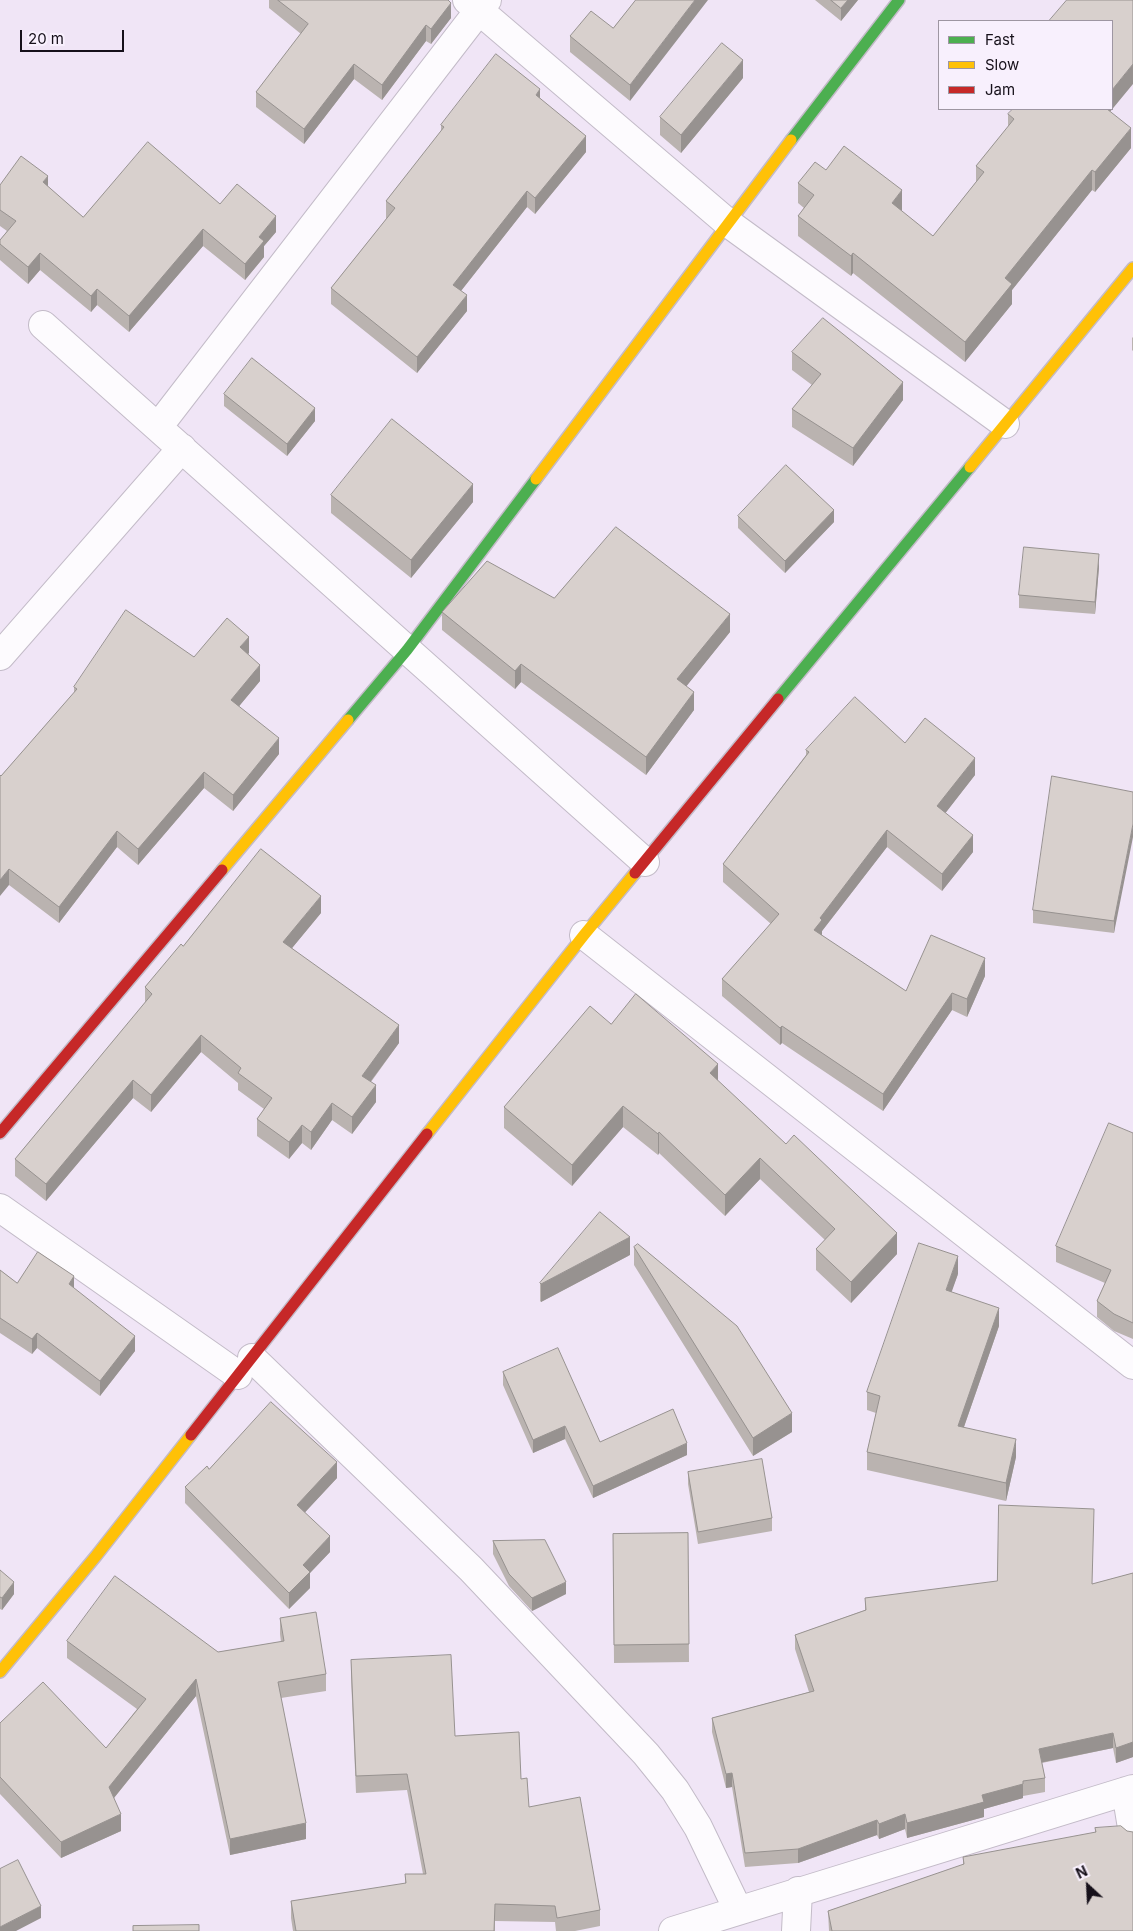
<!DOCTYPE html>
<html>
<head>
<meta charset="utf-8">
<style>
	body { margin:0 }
	#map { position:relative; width:1133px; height:1931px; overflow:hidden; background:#f0e5f6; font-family:Inter,sans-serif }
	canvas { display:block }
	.legend { position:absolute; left:938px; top:20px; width:175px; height:90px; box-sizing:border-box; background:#f8f0fd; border:1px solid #9e96a2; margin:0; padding:6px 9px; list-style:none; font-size:15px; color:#16101a }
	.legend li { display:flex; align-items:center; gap:10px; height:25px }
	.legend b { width:25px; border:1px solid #9e96a2 }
	.north { position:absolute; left:1063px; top:1861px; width:50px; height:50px; -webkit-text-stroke:4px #f8f0fd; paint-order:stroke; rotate:335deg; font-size:14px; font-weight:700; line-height:20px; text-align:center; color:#16101a }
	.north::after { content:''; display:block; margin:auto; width:18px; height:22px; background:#16101a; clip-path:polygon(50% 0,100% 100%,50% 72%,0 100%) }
	.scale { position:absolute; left:20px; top:30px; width:104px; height:22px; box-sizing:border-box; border:2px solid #16101a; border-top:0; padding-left:6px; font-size:15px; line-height:18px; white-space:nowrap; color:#16101a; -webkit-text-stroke:4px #f8f0fd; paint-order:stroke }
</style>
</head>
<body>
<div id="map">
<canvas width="1133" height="1931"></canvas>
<ul class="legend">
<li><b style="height:6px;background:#4caf50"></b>Fast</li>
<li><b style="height:6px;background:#ffc107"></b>Slow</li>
<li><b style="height:6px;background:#c62828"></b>Jam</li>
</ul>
<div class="north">N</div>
<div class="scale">20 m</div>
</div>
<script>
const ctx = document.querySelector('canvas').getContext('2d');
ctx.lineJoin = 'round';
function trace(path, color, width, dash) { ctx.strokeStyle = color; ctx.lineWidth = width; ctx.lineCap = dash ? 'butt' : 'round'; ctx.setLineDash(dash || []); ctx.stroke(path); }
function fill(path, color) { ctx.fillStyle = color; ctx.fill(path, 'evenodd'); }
const street = new Path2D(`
	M467,0L728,223L1005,424
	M43,325L645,862
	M158,427L487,0
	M0,656L182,448
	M584,935L1133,1365
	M0,1208L238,1375
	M252,1358L471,1569L646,1754L675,1790L698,1827L738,1910
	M1126,1791L1133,1834
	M673,1931L1133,1789
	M796,1931L798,1891`);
const fast = new Path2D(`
	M791,140L899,0
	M778,699L970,467
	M348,720L407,650L536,479`);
const slow = new Path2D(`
	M970,467L1133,268
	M536,479L791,140
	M222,870L348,720
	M427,1134L584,935L635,873
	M0,1672L96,1556L191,1435`);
const jam = new Path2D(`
	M635,873L778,699
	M0,1133L222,870
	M191,1435L427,1134`);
const wall = new Path2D(`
	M269,0H448L451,18L431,44L426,41L382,100L354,79L304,144L256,107V92L301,34L269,8Z
	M636,0L630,101L570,52V36L613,28Z
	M815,0H858L841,21Z
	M743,78L681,153L660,135V117Z
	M540,98L586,152L535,214L527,207L461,291L467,311L417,373L331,304V288L387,218H386V201L441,132V125Z
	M1110,112L1131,148L1095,192L1092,190L1012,290V304L965,362L853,273L851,276L798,236V216L804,208L798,203V183L826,170L902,210L901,211L933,236L976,182V166L1008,127V114Z
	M0,185L48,187L83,217L220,204L276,232L264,246V257L245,280L203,246L129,332L97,305L91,312L40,270L28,284L0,260V240L7,231L0,226Z
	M1133,337V351L1132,350V338Z
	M792,352L903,400L853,466L792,427V409L812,385L792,370Z
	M224,394L315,421L287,456L224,406Z
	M331,495L473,502L411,578L331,513Z
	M738,516L834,522L785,573L738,528Z
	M1099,567L1095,614L1019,608V595Z
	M554,598L730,632L686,686L694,710L646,775L521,682L515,689L442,630V612Z
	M249,653L248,654L260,681L239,706L279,754L233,811L204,788L138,865L117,847L59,923L9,885L1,776L74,693V687L194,657Z
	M905,743L975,775L945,813L973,852L942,891L887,847L822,931V936L906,991L985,976L967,1017L952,1010L883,1111L782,1043L780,1045L722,996V979L771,924L723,882V864L806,755V750Z
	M1133,792L1114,933L1033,923V910Z
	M321,913L292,948L399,1043L371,1082L376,1102L352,1134L332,1120L311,1150L302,1143L289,1159L257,1136V1119L264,1109L238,1090V1083L201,1052L151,1112L133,1098L46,1201L15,1176V1159L145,1003V987L183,946Z
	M611,1024L718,1081L897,1254L851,1303L816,1270V1249L825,1240L760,1179L725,1216L659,1153L658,1155L623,1127L572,1186L504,1128V1107Z
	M1133,1133V1339L1114,1331L1097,1317V1301L1105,1283L1056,1262V1246Z
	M634,1247L792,1432L753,1456L634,1265Z
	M630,1255L541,1302L540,1301V1283Z
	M0,1270L17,1283L74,1289L135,1351L100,1396L37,1348L32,1354L0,1333Z
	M958,1274L951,1292L999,1326L964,1427L1016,1457L1006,1501L867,1470V1452L876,1413L867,1410V1392Z
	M503,1372L600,1442L687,1455L593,1498L565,1439L533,1453L503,1385Z
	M209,1469L337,1478L305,1512L330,1552L310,1573V1588L289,1609L185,1503V1487Z
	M688,1472L772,1518V1531L698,1544L688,1484Z
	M688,1533L689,1662L614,1663L613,1534Z
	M493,1541L566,1594L532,1611L509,1586L493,1554Z
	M0,1570L14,1594L2,1610L0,1609Z
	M1133,1573V1757L1116,1763L1113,1748L1042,1763L1045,1778V1792L1023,1796V1798L984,1809V1817L907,1838L905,1829L879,1839L877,1835L798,1863L745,1867L732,1787L726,1788L712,1732V1718L809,1692L795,1649V1635L865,1610V1598L1092,1584Z
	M280,1618L326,1674V1691L281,1698L306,1839L230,1855L196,1696L114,1798L121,1831L61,1858L0,1794V1723L106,1748L137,1709L67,1658V1641L218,1652L281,1642L280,1634Z
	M351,1660L455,1736L521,1779L529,1807L600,1910V1926L575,1931H556L555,1922L495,1921V1931H293L291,1918V1901L405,1884V1874H423L407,1790L356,1793L351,1677Z
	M1095,1828L1127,1831L1133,1931H829L828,1911L963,1865V1857L1095,1833Z`);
const shadedWall = new Path2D(`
	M695,0H708L630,101V85Z
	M848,0H858L841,21V8Z
	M451,3V18L431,44V29Z
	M426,25V41L382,100V85Z
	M743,60V78L681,153V135Z
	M354,64V79L304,144V129Z
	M1133,64V84L1100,124V109H1112V90Z
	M540,89V105L536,95Z
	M1131,128V148L1095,192V172Z
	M586,136V152L535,214V198Z
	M1092,170V190L1012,290V304L965,362V342L1005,278Z
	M48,176V192L43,182Z
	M902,190V210L892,223V203Z
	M527,191V207L453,301V285Z
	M276,216V232L264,246V257L245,280V264L259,237Z
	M203,229V246L129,332V316Z
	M40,253V270L28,284V267Z
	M853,253V273L851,276V256Z
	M97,289V305L91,312V296Z
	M467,295V311L417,373V357Z
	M903,382V400L853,466V448Z
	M315,408V421L287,456V444Z
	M473,484V502L411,578V560Z
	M834,510V522L785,573V561Z
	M1099,554V567L1095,614V602Z
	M730,614V632L677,698V679Z
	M249,637V653L240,663V647Z
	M521,664V682L515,689V671Z
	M260,665V681L231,716V700Z
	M694,692V710L646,775V757Z
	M279,738V754L233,811V795Z
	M975,758V775L937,824V806Z
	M204,772V788L138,865V849Z
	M1133,824V837L1114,933V921Z
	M887,830V847L822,931V937L814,930L820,918Z
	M117,831V847L59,923V907Z
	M973,835V852L942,891V874Z
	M9,869V885L0,896V880Z
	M321,896V913L283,959V942Z
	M985,958V976L967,1017V999Z
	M952,993V1010L883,1111V1094Z
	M399,1025V1043L362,1093V1076Z
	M782,1026V1043L780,1045V1028Z
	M201,1035V1052L151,1112V1095Z
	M718,1064V1085L710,1073Z
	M133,1080V1098L46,1201V1184Z
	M376,1085V1102L352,1134V1117Z
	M332,1103V1120L311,1150V1132Z
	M623,1106V1127L572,1186V1165Z
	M302,1125V1143L289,1159V1142Z
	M659,1132V1153L658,1155V1134Z
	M760,1158V1179L725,1216V1195Z
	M897,1233V1254L851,1303V1282Z
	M630,1237V1255L541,1302V1284Z
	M958,1256V1274L946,1308V1290Z
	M74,1276V1290L69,1284Z
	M999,1308V1326L958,1444V1426Z
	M37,1333V1348L32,1354V1339Z
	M135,1336V1351L100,1396V1381Z
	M792,1413V1432L753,1456V1438Z
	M565,1426V1439L533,1453V1440Z
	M1016,1439V1457L1006,1501V1483Z
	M687,1443V1455L593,1498V1486Z
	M337,1462V1478L297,1521V1505Z
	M330,1536V1552L310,1573V1588L289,1609V1593L303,1565Z
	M14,1582V1594L2,1610V1598Z
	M566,1582V1594L532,1611V1598Z
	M196,1679V1696L109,1804V1787Z
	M1113,1733V1748L1039,1763V1749Z
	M1133,1742V1757L1116,1763V1748Z
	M732,1773V1787L726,1788V1774Z
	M1023,1784V1798L984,1809V1817L907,1838V1823L982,1795Z
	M121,1814V1831L61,1858V1842Z
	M905,1814V1829L879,1839V1824Z
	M877,1820V1835L798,1863V1849Z
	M306,1823V1839L230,1855V1839Z
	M41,1906V1918L16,1931H0V1927Z`);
const building = new Path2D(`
	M278,0H448L451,3L431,29L426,25L382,85L354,64L304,129L256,92L308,24Z
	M636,0H695L630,85L570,36L591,11L613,28Z
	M831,0H848L841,8Z
	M1067,0H1133V64L1112,90V21H1049Z
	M722,43L743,60L681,135L660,117Z
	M496,54L540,89L536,95L586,136L535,198L527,191L453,285L467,295L417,357L331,288L395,208L386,201L444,127L441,125Z
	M1013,109H1107L1131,128L1095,172L1092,170L1005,278L1012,284L965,342L853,253L851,256L798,216L814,195L798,183L815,162L826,170L844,146L902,190L892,203L933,236L984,172L976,166L1014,119L1008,114Z
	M148,142L220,204L237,184L276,216L259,237L264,241L245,264L203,229L129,316L97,289L91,296L40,253L28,267L0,244V240L16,221L0,210V185L21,156L48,176L43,182L83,217Z
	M823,318L903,382L853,448L792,409L821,374L792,352Z
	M252,358L315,408L287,444L224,394Z
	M392,419L473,484L411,560L331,495Z
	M786,465L834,510L785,561L738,516Z
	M616,527L730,614L677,679L694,692L646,757L521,664L515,671L442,612L487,561L554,598Z
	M1024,547L1099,554L1095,602L1019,595Z
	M126,610L194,657L227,618L249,637L240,647L260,665L231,700L279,738L233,795L204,772L138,849L117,831L59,907L9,869L0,880V775L1,776L77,689L74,687Z
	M855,697L905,743L925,718L975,758L937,806L973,835L942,874L887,830L820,918L822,920L814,930L906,991L931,935L985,958L967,999L952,993L883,1094L782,1026L780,1028L722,979L779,914L723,864L809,752L806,750Z
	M1052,776L1133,792V824L1114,921L1033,910Z
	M261,849L321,896L283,942L399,1025L362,1076L376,1085L352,1117L332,1103L311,1132L302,1125L289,1142L257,1119L272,1098L238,1073L241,1068L201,1035L151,1095L133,1080L46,1184L15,1159L152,994L145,987L181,944L183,946Z
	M636,994L718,1064L710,1073L786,1144L794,1135L897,1233L851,1282L816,1249L835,1229L760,1158L725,1195L659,1132L658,1134L623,1106L572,1165L504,1107L590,1006L611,1024Z
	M1109,1123L1133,1133V1323L1114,1314L1097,1301L1111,1270L1056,1246Z
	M600,1212L630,1237L541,1284L540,1283Z
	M919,1243L958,1256L946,1290L999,1308L958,1426L1016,1439L1006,1483L867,1452L880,1396L867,1392Z
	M638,1244L737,1326L792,1413L753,1438L634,1247Z
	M38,1252L74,1276L69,1284L135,1336L100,1381L37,1333L32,1339L0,1318V1270L17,1283Z
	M558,1348L600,1442L673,1409L687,1443L593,1486L565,1426L533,1440L503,1372Z
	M271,1402L337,1462L297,1505L330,1536L303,1565L310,1572L289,1593L185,1487L207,1466L209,1469Z
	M762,1459L772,1518L698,1532L688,1472Z
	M999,1505L1094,1509L1092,1584L1133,1573V1742L1116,1748L1113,1733L1039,1749L1045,1778L1023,1781V1784L982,1795L984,1802L907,1823L905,1814L879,1824L877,1820L798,1849L745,1853L732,1773L726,1774L712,1718L814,1691L795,1635L866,1610L865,1598L997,1581Z
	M688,1533L689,1644L614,1645L613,1534Z
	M545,1540L566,1582L532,1598L509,1574L493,1541Z
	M0,1570L14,1582L2,1598L0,1597Z
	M115,1576L218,1652L284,1641L280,1618L316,1612L326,1674L278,1682L306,1823L230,1839L196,1679L109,1787L121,1814L61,1842L0,1777V1723L43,1682L106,1748L146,1699L67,1641Z
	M451,1655L455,1736L519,1732L521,1779L527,1778L529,1807L580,1797L600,1910L557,1918L555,1906L495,1904L494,1931H296L291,1901L406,1883L405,1874H426L407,1774L356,1776L351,1660Z
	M1121,1826L1127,1831L1133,1832V1931H832L828,1911L964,1864L963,1857L1096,1832L1095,1828Z
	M18,1860L41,1906L0,1927V1869Z
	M199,1925V1931H133V1926Z`);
trace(street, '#c3bbc8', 30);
trace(fast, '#c3bbc8', 14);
trace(slow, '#c3bbc8', 14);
trace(jam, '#c3bbc8', 14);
trace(street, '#fdfbfe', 28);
trace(fast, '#4caf50', 11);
trace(slow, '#ffc107', 11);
trace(jam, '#c62828', 11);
fill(wall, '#bab3b0');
fill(shadedWall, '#979290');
fill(building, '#d8d0cd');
trace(building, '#979290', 1);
</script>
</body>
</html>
